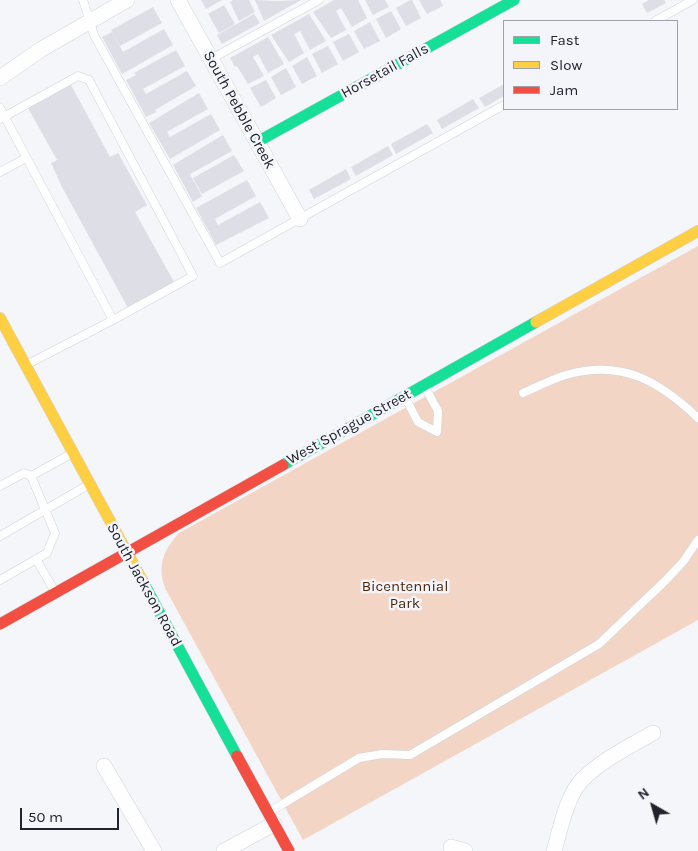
<!DOCTYPE html>
<html>
<head>
<meta charset="utf-8">
<style>
	body { margin:0 }
	#map { position:relative; width:698px; height:851px; overflow:hidden; background:#f5f6f9; font-family:Karla,sans-serif }
	canvas { display:block }
	.legend { position:absolute; left:503px; top:20px; width:175px; height:90px; box-sizing:border-box; background:#f3f5fb; border:1px solid #9fa1a9; margin:0; padding:6px 9px; list-style:none; font-size:15px; color:#21232f }
	.legend li { display:flex; align-items:center; gap:10px; height:25px }
	.legend b { width:25px; border:1px solid #9fa1a9 }
	.north { position:absolute; left:628px; top:781px; width:50px; height:50px; -webkit-text-stroke:4px #f3f5fb; paint-order:stroke; rotate:322deg; font-size:14px; font-weight:700; line-height:20px; text-align:center; color:#21232f }
	.north::after { content:''; display:block; margin:auto; width:18px; height:22px; background:#21232f; clip-path:polygon(50% 0,100% 100%,50% 72%,0 100%) }
	.scale { position:absolute; left:20px; top:808px; width:99px; height:22px; box-sizing:border-box; border:2px solid #21232f; border-top:0; padding-left:6px; font-size:15px; line-height:18px; white-space:nowrap; color:#21232f; -webkit-text-stroke:4px #f3f5fb; paint-order:stroke }
</style>
</head>
<body>
<div id="map">
<canvas width="698" height="851"></canvas>
<ul class="legend">
<li><b style="height:6px;background:#16e098"></b>Fast</li>
<li><b style="height:6px;background:#ffcf43"></b>Slow</li>
<li><b style="height:6px;background:#f24e42"></b>Jam</li>
</ul>
<div class="north">N</div>
<div class="scale">50 m</div>
</div>
<script>
const ctx = document.querySelector('canvas').getContext('2d');
ctx.lineJoin = 'round';
function fill(path, color) { ctx.fillStyle = color; ctx.fill(path, 'evenodd'); }
function trace(path, color, width, dash) { ctx.strokeStyle = color; ctx.lineWidth = width; ctx.lineCap = dash ? 'butt' : 'round'; ctx.setLineDash(dash || []); ctx.stroke(path); }
function label(font, color, halo, rows, align = 'center') {
  ctx.font = font + ' Karla,sans-serif'; ctx.lineWidth = 5; ctx.setLineDash([]); ctx.textBaseline = 'middle'; ctx.strokeStyle = halo; ctx.fillStyle = color; for (const [text, x, y, turn = 0] of rows) {
    ctx.save(); ctx.translate(x, y); ctx.rotate((+turn || 0) * Math.PI / 180); ctx.textAlign = isNaN(turn) ? turn : align; if (halo) ctx.strokeText(text, 0, 0); ctx.fillText(text, 0, 0); ctx.restore();
  }
}
const green = new Path2D(`
	M698,246V620L303,840L165,588C157,565 163,551 179,533Z`);
const building = new Path2D(`
	M201,0H222L206,9Z
	M233,0H249L255,12L239,21L230,2Z
	M255,0L277,1L301,0L264,21Z
	M334,0H358L367,18L352,27L341,8L336,11L346,30L331,38L313,12Z
	M365,0H385L389,7L373,15Z
	M410,0H412L421,18L406,26L396,8Z
	M419,0H440L443,6L427,14Z
	M649,0H664L666,3L647,13L642,4Z
	M224,5L235,24L219,33L208,14Z
	M153,7L162,23L120,46L111,30Z
	M391,11L401,29L386,38L376,19Z
	M254,14L260,23L222,44L217,35Z
	M309,14L326,41L310,50L300,31L294,34L304,53L289,62L271,35Z
	M370,22L380,41L364,49L354,31Z
	M164,29L173,45L122,74L102,37L112,32L123,52Z
	M349,34L359,52L343,61L333,42Z
	M268,37L284,64L268,73L258,54L253,57L264,76L248,84L237,66L235,67L230,58Z
	M328,46L338,64L322,73L312,54Z
	M176,50L185,66L143,89L146,94L187,71L196,86L155,110L156,112L146,117L126,80L136,75L134,73Z
	M307,57L317,76L302,84L292,66Z
	M286,68L296,87L281,95L271,77Z
	M266,80L276,98L261,107L250,88Z
	M504,84V96L485,107L479,98Z
	M71,85L110,157L118,153L147,205L135,212L174,282L128,308L62,187L51,163L57,160L28,108Z
	M199,93L208,109L167,132L170,137L211,114L220,130L170,159L149,123Z
	M473,99L479,108L442,129L437,120Z
	M427,124L433,133L396,154L391,144Z
	M223,135L232,151L190,174L202,196L193,202L173,165Z
	M388,146L393,155L356,176L351,167Z
	M234,155L244,171L202,194L193,178Z
	M346,169L351,179L314,199L309,190Z
	M247,180L256,196L215,219L218,225L260,202L269,218L216,245L196,208Z`);
const lane = new Path2D(`
	M83,0L94,35L220,263L504,105
	M655,21L693,0
	M211,59L319,0
	M0,108L113,320L28,364
	M0,119L78,76L89,80L193,276L113,320
	M0,172L26,158
	M523,393C537,387 552,379 566,375C622,359 659,381 698,418
	M405,397L418,422L437,432L438,411L425,387
	M0,486L24,473L31,476L71,454
	M0,536L88,485
	M36,559L54,590
	M0,580L47,553L55,533L31,476
	M271,811L359,758L382,754L410,755L599,644L664,582L683,562L698,540`);
const street = new Path2D(`
	M178,0L300,219
	M0,78L40,50L127,0
	M104,766L154,851
	M451,847L465,851
	M224,851L274,824
	M554,851C560,830 567,795 582,780C600,761 630,746 653,733`);
const fast = new Path2D(`
	M257,142L514,0
	M283,465L536,322
	M142,580L237,756`);
const slow = new Path2D(`
	M0,318L142,580
	M536,322L698,231`);
const jam = new Path2D(`
	M0,624L283,465
	M237,756L289,851`);
const streetNames = [
	["Horsetail Falls",385,71,-29],
	["South Pebble Creek",239,110,61],
	["West Sprague Street",349,427,-29],
	["South Jackson Road",144,585,61]
];
const parkNames = [
	["Bicentennial",405,587],
	["Park",405,604]
];
fill(green, '#f2d5c5');
fill(building, '#dddee6');
trace(lane, '#d1d3da', 9);
trace(street, '#d1d3da', 16);
trace(fast, '#d1d3da', 12);
trace(slow, '#d1d3da', 12);
trace(jam, '#d1d3da', 12);
trace(lane, '#fefefe', 8);
trace(street, '#fefefe', 15);
trace(fast, '#16e098', 11);
trace(slow, '#ffcf43', 11);
trace(jam, '#f24e42', 11);
label('15px', '#21232f', '#f3f5fb', streetNames);
label('15px', '#4e2509', '#f3f5fb', parkNames);
</script>
</body>
</html>
